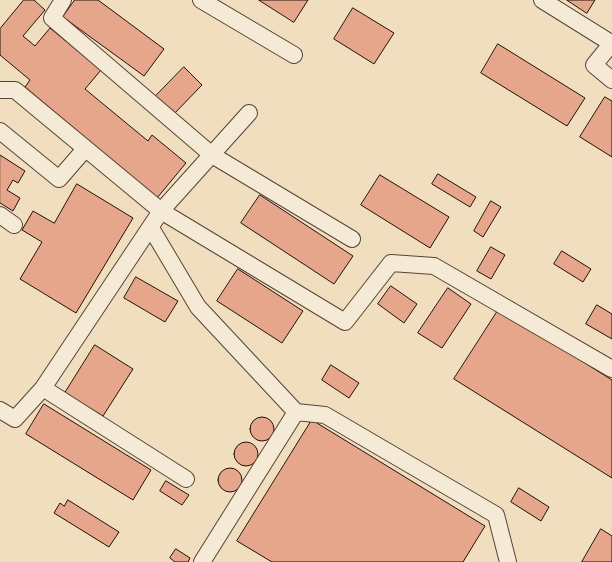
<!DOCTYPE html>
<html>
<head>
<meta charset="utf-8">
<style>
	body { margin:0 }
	canvas { display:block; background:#f0debf }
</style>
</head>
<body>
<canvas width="612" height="562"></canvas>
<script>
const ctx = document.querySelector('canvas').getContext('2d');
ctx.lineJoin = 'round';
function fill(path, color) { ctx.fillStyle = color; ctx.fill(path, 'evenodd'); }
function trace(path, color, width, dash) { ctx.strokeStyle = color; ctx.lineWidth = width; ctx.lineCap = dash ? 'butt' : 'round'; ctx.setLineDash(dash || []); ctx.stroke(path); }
const building = new Path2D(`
	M24,0H34L45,10L23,36L35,46L50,28L101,70L85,89L148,141L152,135L186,163L157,198L25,87L30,80L0,55V29Z
	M75,0H98L164,49L144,76L63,17Z
	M259,0H308L294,22Z
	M567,0H595L587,13Z
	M353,8L394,33L374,64L334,39Z
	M498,44L585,98L567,126L481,73Z
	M184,67L202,85L172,116L153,99Z
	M605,97L612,101V157L580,137Z
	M0,155L25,171L18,183L13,180L7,190L20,198L13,211L0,203Z
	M438,174L476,197L470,207L432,184Z
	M380,175L449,217L430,248L361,205Z
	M77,184L133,218L76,313L20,279L42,242L22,230L33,211L54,223Z
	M260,195L353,256L334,284L241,223Z
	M491,201L501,207L483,237L474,231Z
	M491,247L505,255L491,279L477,271Z
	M562,251L591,269L583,282L554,264Z
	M238,269L303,311L282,343L217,301Z
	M136,277L178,301L165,322L124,298Z
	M391,286L417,304L404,323L378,304Z
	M448,288L471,304L442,348L418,333Z
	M597,305L612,314V339L586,324Z
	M499,309L612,380V478L454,379Z
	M95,345L133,369L103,416L65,393Z
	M331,365L359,383L349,398L322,380Z
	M44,404L151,470L133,500L26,434Z
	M250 429a12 12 0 1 1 24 0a12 12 0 1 1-24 0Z
	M312,420L485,526L463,562H272L237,541Z
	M234 454a12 12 0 1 1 24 0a12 12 0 1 1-24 0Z
	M218 480a12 12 0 1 1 24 0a12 12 0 1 1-24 0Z
	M166,481L189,495L182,505L160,491Z
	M519,488L549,507L541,521L511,502Z
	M68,500L119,532L109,547L54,513L60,503L64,506Z
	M601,529L612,536V562H582Z
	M176,549L190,558L188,562H175L170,558Z`);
const minor = new Path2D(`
	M63,0L52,18L212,155L352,239
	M201,0L294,55
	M542,0L611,43
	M612,43L594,65L612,80
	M0,90H15L161,211L345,322L391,263L434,266L612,369
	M0,131L59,179L85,149
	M0,215L14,225
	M151,228L198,307L296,412L202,562
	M43,388L186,479
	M0,410L15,419L43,388L161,211L249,113
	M296,412L325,415L496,515L508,562`);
fill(building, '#e6a68b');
trace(building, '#231109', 1);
trace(minor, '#564436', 18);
trace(minor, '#f5ead5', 16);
</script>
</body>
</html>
